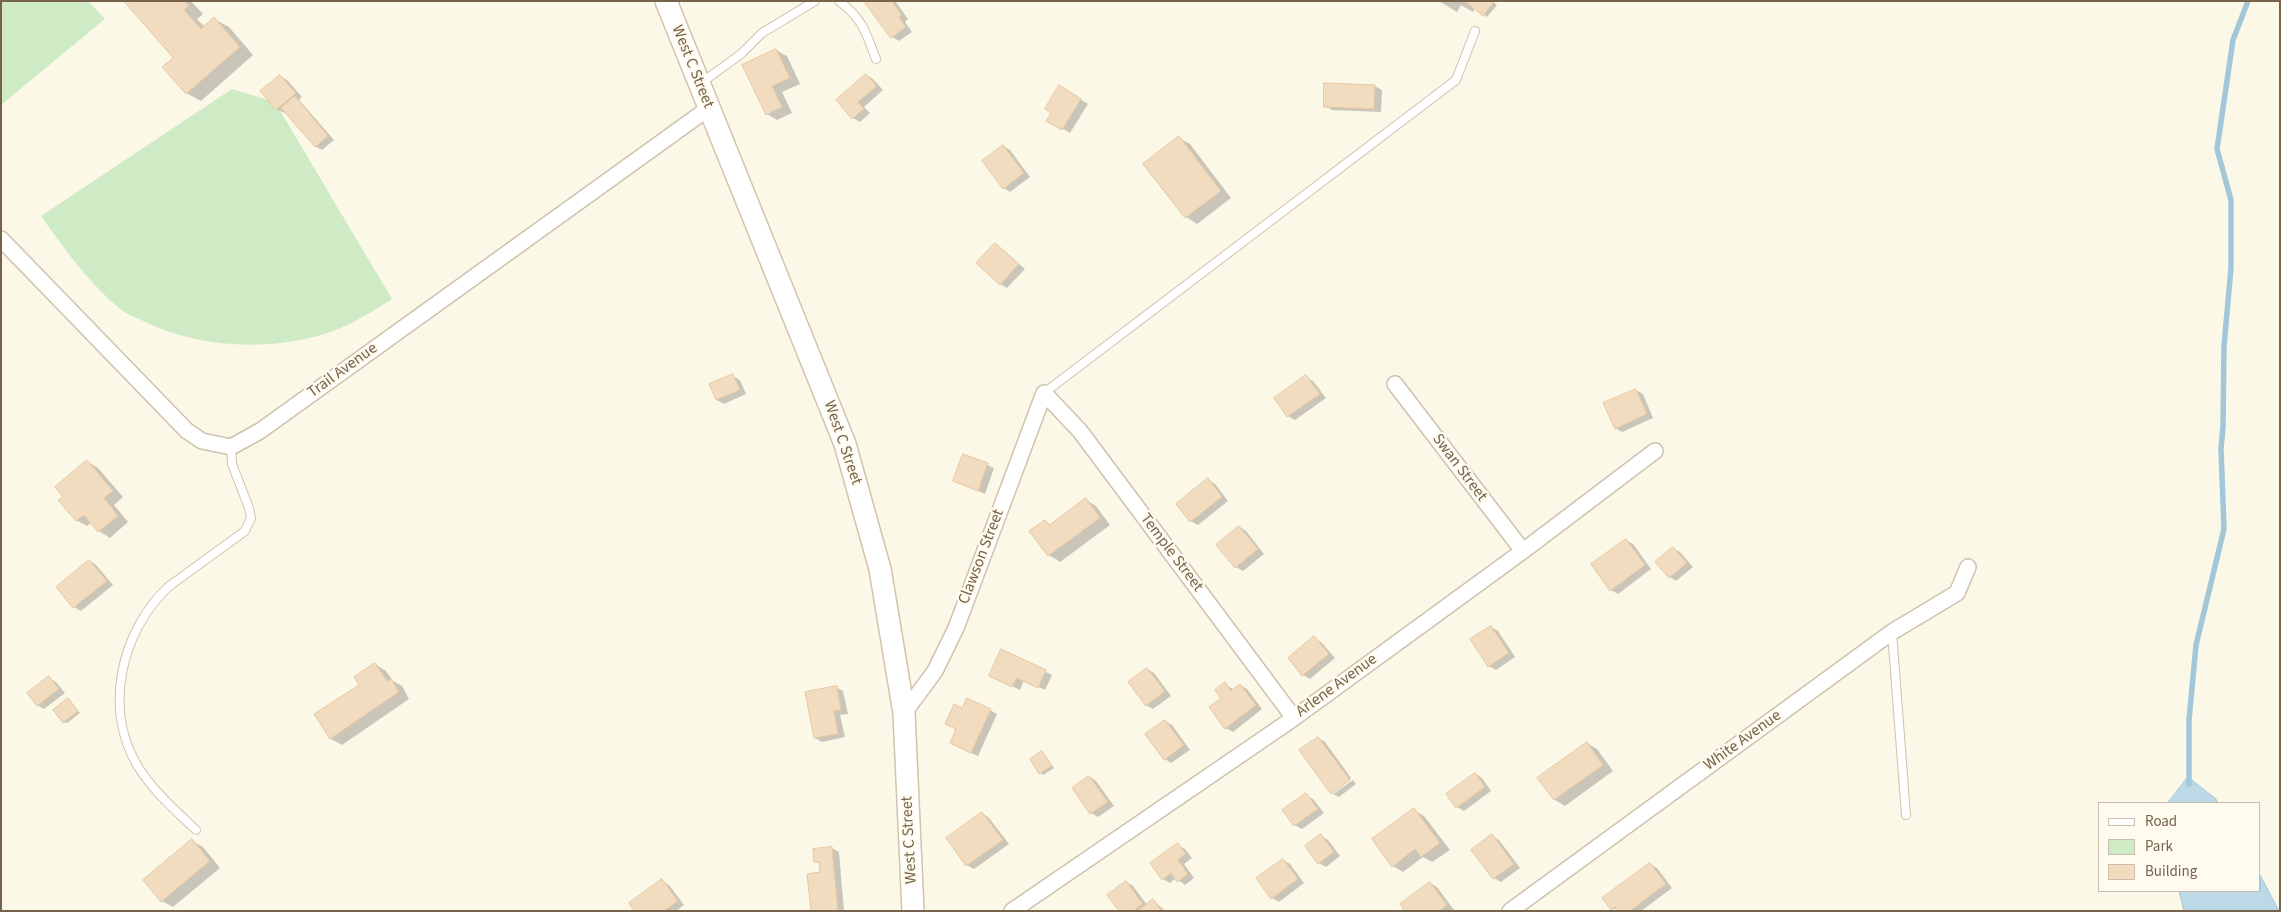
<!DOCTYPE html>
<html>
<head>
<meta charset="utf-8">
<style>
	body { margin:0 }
	#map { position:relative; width:2281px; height:912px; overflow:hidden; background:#fcf8e8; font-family:"Source Sans 3",sans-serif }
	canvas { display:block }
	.frame { position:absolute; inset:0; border:2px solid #77634c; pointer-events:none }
	.legend { position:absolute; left:2098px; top:802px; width:162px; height:90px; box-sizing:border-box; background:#fffbef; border:1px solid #c9beae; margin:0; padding:6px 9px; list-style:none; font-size:15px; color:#77634c }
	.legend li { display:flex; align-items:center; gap:10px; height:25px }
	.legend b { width:25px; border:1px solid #c9beae }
</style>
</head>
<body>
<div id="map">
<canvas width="2281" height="912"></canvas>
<div class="frame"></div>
<ul class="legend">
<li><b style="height:6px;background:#fff"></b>Road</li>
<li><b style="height:14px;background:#cfebc6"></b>Park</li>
<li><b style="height:14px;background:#f2dcc0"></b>Building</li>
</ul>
</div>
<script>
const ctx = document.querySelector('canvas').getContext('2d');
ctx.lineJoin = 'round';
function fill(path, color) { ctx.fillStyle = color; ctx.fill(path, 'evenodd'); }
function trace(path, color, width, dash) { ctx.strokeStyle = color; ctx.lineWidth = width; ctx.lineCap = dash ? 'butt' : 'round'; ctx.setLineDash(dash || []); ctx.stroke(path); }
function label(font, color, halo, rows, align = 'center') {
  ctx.font = font + ' "Source Sans 3",sans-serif'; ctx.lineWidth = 4.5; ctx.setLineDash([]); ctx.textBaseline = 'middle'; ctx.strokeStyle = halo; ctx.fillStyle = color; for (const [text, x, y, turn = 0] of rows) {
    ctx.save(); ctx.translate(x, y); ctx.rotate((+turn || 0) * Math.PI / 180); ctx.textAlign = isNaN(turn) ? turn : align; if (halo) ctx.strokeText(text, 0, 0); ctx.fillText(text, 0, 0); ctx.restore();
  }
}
const green = new Path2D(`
	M1,1H88L105,19L1,105Z
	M232,89L275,102L392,299C369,314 344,329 318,336C260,351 196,347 143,321C136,317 126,314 120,309C88,282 65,250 41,216Z`);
const water = new Path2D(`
	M2188,777L2216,799L2218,803H2168Z
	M2260,875L2279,911H2184L2179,891H2260Z`);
const shadow = new Path2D(`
	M125,1H191L203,14L197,19L205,27L214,19L229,27L253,55L201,101L186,93L174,58Z
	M866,1H895L908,19L905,22L912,32L899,41L892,37Z
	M1439,1H1492L1497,5L1487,17L1475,8L1473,12L1461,5L1457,12Z
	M776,50L787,56L800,84L782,92L792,113L777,120L767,114Z
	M866,75L873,79L883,90L864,107L870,113L860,122L853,118L838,100Z
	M280,76L287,80L302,97L299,100L334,140L322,150L315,146L286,111L284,113L277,109Z
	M1375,86L1382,90L1381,112L1332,110L1325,106Z
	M1060,87L1088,104L1070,133L1048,120L1053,112Z
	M1179,138L1190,144L1231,198L1197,224L1186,217L1145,164Z
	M1003,146L1010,150L1030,177L1010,192L1004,188Z
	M995,244L1025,269L1007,288L1000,284Z
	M733,376L740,380L746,394L724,404L717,400L711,385Z
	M1306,377L1313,381L1326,398L1295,420L1288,416L1276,398Z
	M1636,390L1643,394L1653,418L1622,432L1615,428Z
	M88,462L98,468L123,497L114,505L128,522L110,538L99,531L92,522L87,526L76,520L64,497Z
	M987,465L994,468L985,494L954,481Z
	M1208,480L1215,484L1228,501L1198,525L1191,521Z
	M1086,500L1096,506L1110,525L1060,562L1049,555L1031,531L1045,521L1051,525Z
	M1240,527L1246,531L1264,554L1243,571L1236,567Z
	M1626,540L1633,544L1651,569L1618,594L1611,590Z
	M1673,548L1680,552L1693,567L1676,581L1670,577Z
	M90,561L96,565L113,585L81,611L74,607Z
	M1491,627L1498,631L1515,657L1496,670L1489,666Z
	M1314,638L1321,642L1335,658L1310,679L1303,675Z
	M1002,651L1052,675L1045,690L1024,680L1020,690L997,679Z
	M375,664L386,671L393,681L402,686L409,699L342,745L331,739L316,714L361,685Z
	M1147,669L1154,673L1171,696L1153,709L1146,705Z
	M49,678L56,682L65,693L44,709L37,705Z
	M1225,684L1234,690L1240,685L1247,689L1262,709L1233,732L1226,728L1223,698Z
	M836,687L843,691L848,714L840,715L845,737L822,742L815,738Z
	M69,700L80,713L67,723L64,722Z
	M963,710H990L997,714L978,756L958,747V729Z
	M1165,721L1172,725L1190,750L1171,763L1165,759Z
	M1318,738L1325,742L1351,778L1333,791V793Z
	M1587,743L1597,749L1613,771L1565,806L1555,800L1539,778Z
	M1042,753L1054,768L1043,775L1031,759Z
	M1475,774L1482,778L1491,791L1464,811L1457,807Z
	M1090,777L1096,781L1114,806L1098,817L1091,813Z
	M1353,780L1356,784L1339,797L1333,794Z
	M1306,795L1313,799L1324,813L1302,829L1295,825Z
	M1414,810L1424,816L1450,850L1432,862L1423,857L1403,872L1393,866Z
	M983,814L989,818L1009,844L974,869L967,865L948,838Z
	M1321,836L1328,840L1340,856L1326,867L1319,863Z
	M1492,836L1499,840L1520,868L1501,882L1494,878Z
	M192,841L203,847L220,868L173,907L162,901Z
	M1178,845L1185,849L1192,858L1184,864L1194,878L1185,885L1176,878L1170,883L1163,879Z
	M832,848L839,852L844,911H813L822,874L821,864L816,861Z
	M1283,860L1290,864L1304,883L1279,902L1272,898Z
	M1650,864L1657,868L1672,888L1641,911L1612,909L1604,898Z
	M662,881L669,885L684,905L676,911H636Z
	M1126,882L1133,886L1147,905L1154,901L1165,911H1120Z
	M1430,883L1437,887L1454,910L1406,911Z`);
const stream = new Path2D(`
	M2189,784V720L2196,645L2224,529L2221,449L2223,427L2224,346L2231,268V200L2217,149L2233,40L2248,1`);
const building = new Path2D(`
	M124,1H185L189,6L184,10L201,29L214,17L240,47L186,94L162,67L173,58Z
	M864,1H892L902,15L899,17L906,27L891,38Z
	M1469,1H1493L1494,2L1483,16L1467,3Z
	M776,49L790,78L772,86L782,107L766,115L742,65Z
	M866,74L877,86L858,102L864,109L852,119L836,100Z
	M280,75L296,93L276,110L260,91Z
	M1324,83L1375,85L1374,109L1324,107Z
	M1059,85L1081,99L1062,130L1046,121L1051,113L1045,109Z
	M295,96L328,136L315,147L281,108Z
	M1179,136L1221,191L1185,218L1143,164Z
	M1003,145L1024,173L1003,189L982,161Z
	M995,243L1019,264L1000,285L976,263Z
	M733,374L740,390L716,400L709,384Z
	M1306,375L1320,394L1287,417L1274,398Z
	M1636,389L1647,414L1615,429L1603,403Z
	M963,454L988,463L978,491L953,481Z
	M87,460L113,491L104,498L118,516L98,532L84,515L76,521L58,500L63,497L55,487Z
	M1208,478L1222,497L1190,522L1176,504Z
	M1086,498L1100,518L1048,556L1029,531L1045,520L1049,525Z
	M1239,526L1258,549L1235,568L1216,545Z
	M1626,539L1645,565L1610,591L1591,564Z
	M1673,547L1687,563L1669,578L1655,562Z
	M89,560L107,581L73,608L56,587Z
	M1491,626L1509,653L1488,667L1470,639Z
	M1314,636L1329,654L1302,676L1288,658Z
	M1001,649L1046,670L1038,688L1017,678L1012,687L989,676Z
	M375,663L387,681L391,679L399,692L330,739L314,714L359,685L354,677Z
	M1147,668L1165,691L1146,706L1128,682Z
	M49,676L59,689L37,706L27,693Z
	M1225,682L1231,691L1240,684L1256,705L1225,729L1209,707L1221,698L1215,690Z
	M837,686L841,710L834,711L838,734L814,738L805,692Z
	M68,698L78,711L63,723L53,710Z
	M967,698L991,709L971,753L950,743L956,729L945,724L954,704L962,708Z
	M1165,720L1184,745L1164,760L1145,734Z
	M1318,737L1350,780L1331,794L1299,750Z
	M1587,742L1603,765L1554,800L1537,778Z
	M1042,751L1052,766L1039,774L1030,759Z
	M1475,773L1485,787L1456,808L1446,794Z
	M1089,776L1108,802L1090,814L1072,788Z
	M1306,793L1318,809L1294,826L1282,810Z
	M1414,808L1440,843L1421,857L1415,849L1392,867L1372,839Z
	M982,812L1003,840L966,866L946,838Z
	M1321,834L1334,852L1318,864L1305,846Z
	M1492,834L1514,864L1493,879L1471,850Z
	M192,839L210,861L161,902L143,880Z
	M1178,843L1186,854L1178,860L1188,874L1177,882L1171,873L1162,880L1150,863Z
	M832,847L838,911H811L807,874L820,872L819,862H814L813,849Z
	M1283,859L1298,879L1271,899L1256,878Z
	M1650,863L1666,884L1630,911H1618L1615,907L1611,910L1602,898Z
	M662,879L678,901L664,911H634L629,903Z
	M1126,881L1143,904L1133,911H1119L1107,895Z
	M1430,882L1447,905L1440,911H1405L1400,904Z
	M1153,899L1162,911H1139V910Z`);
const lane = new Path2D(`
	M839,1C863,19 866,33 876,59
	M701,83L741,54L762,33L815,1
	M1044,393L1456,80L1475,31
	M1892,632L1906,815
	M196,830C175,810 152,790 137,765C103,707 122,631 168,587L245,531L251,518L249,508L232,464L231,447`);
const street = new Path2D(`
	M1,239L187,431L202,441L231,447L260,431L709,108
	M1395,384L1523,551
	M904,713L935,671L956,628L1044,393L1080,431L1294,718
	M1012,911L1294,718L1523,551L1655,451
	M1510,911L1892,632L1957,593L1968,567`);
const secondary = new Path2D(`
	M666,1L845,444L880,569L904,713L913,911`);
const streetNames = [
	["West C Street",692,67,68],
	["Trail Avenue",343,371,-36],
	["West C Street",842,443,71],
	["Swan Street",1459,468,53],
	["Temple Street",1171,553,53],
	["Clawson Street",982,557,-69],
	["Arlene Avenue",1337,686,-36],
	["White Avenue",1743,741,-36],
	["West C Street",910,840,-93]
];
fill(green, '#cfebc6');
fill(water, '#bcd9e7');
trace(water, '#a2c7d8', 1);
fill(shadow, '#0003');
trace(stream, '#a2c7d8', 5.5);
fill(building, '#f2dcc0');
trace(building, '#e5c6a0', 1);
trace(lane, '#cfc2ae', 10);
trace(street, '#cfc2ae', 18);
trace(secondary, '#d2c3ab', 24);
trace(lane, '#fff', 8);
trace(street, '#fff', 15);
trace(secondary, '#fff', 21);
label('16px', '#77634c', '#fffbef', streetNames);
</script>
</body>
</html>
